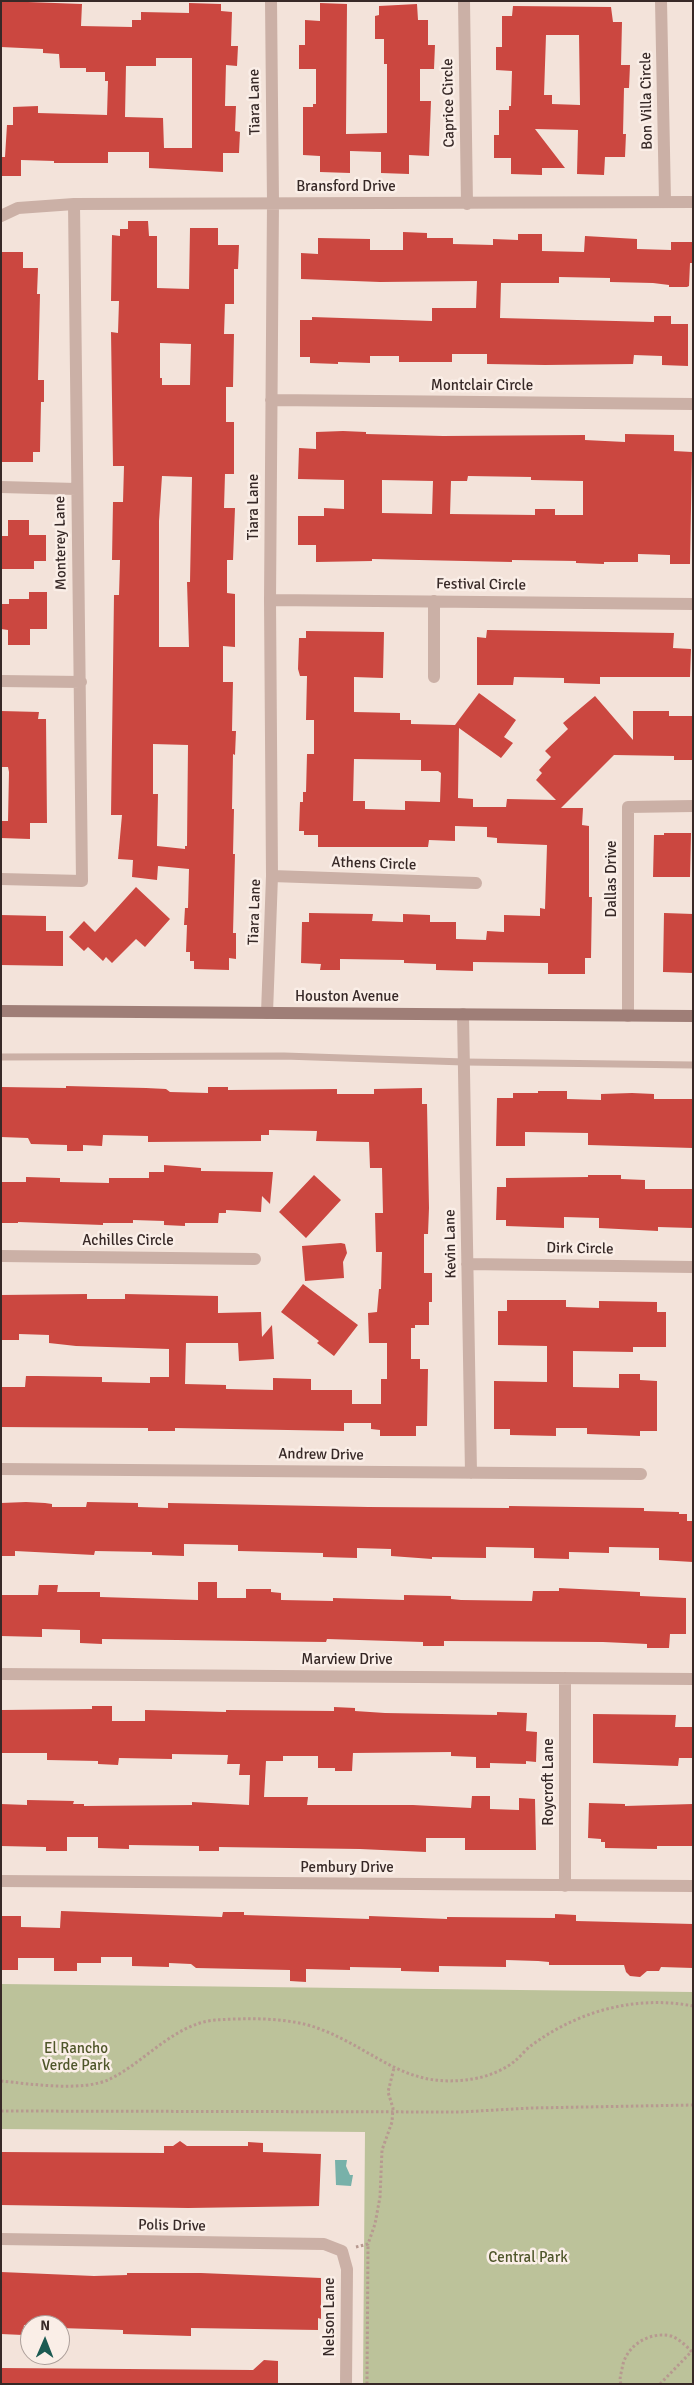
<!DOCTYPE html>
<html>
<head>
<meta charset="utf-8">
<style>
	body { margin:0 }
	#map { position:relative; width:694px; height:2385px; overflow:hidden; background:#f3e3da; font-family:Signika,sans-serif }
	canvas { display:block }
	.frame { position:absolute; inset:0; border:2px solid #372927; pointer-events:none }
	.north { position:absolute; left:20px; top:2315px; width:50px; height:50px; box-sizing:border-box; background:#faeee7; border:1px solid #ac9f9a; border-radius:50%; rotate:1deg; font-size:14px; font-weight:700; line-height:20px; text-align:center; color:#372927 }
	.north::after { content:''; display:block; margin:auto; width:18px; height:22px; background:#1b5a52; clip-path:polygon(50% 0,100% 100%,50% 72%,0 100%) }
</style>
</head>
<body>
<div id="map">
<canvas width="694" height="2385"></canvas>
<div class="frame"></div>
<div class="north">N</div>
</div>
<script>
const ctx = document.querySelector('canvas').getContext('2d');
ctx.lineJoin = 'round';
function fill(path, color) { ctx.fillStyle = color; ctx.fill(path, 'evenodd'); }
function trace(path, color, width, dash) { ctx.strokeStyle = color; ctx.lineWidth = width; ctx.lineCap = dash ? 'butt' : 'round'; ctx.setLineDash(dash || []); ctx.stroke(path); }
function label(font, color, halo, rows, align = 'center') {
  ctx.font = font + ' Signika,sans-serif'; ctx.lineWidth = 5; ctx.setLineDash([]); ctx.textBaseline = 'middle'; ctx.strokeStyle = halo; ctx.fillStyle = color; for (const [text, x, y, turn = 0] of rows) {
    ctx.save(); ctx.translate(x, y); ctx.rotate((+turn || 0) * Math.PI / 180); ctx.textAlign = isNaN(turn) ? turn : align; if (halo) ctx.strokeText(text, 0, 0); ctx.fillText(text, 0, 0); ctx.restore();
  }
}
const green = new Path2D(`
	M1,1984L693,1992V2384H363L365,2132L1,2129Z`);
const water = new Path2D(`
	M335,2160H347L346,2166L350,2175H353L351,2186L336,2185Z`);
const building = new Path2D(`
	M1,1L82,4L81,26L132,27V20H141V12L189,13V3L221,4V11L232,12L231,46H238L237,66L226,65L225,106H236L235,131L240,132L239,153H223V172L149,168V152H108V163H54V161L21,160V176H1V157H5L7,125H13V107L38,106V113L107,115L108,81H105V72H86V68H60L59,54L43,53V49L1,47ZM156,58H192V148H164L163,118L125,117L126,66H156Z
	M320,3L347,4L346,134L387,133V64H384V39H375V16L379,15V6L417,4L418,20H428V45H435L434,69H420V101H431L429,156L409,155V174L381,173V152L350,151V173L320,172V156L303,155V107H313V104H316V69H299V45H305V20L320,21Z
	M513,6L611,7L613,22H622L621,65H630L629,88H624L623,134H626L625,157H605L604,175L577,174L578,130L535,129L565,168H542V175L511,174V158H494V135H499V110H509V106H511L512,71L496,70V47H502V16H512ZM546,35H579L580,105L552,104V95H544Z
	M128,221H148L149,236H157V288L189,289L190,228H218V245H239L238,269H234V304H225L224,334H234L233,387H226V422H234V474H225L224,508H235L233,560H227V593L235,594V647L223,646V682H233L232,731H236L235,755L233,754L232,809H234L233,854H235L233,933H236V959L229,958V970L194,969V961H190V952H186L187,925H184L185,908H188L189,869L158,866L157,880L132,877L133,860L118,859L122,815H111L114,595H119L120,560H112L113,502H123L124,466H113L111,332L118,333L119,301H111L112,235L120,236V229H128ZM160,343L191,344L190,385H162V378H160ZM162,476L192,477L190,582H187L189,647H159V521ZM153,744L188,745L187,846H185V849L157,846L158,794H153Z
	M403,232L427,233V238H453V244L493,245V239L518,240V234H542V251L584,252L585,236L637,239V249L671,250V242H693V263H690L689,286L687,287H669V285L653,283L610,282V278L559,277V283H501L500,318L654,322V316H671V324H688V366L662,365V356L634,355L633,364L545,365L487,364V354H452V362H399V356H370V363L338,362V364L310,363V357H300V320H312V317L432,321V308H476L477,281L380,282L301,279V253L318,254V238L370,239V250H403Z
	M1,252H23V268H38L37,294H40L38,380H44V402H41L40,452H33V462H1Z
	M343,431L366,432V434L443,436L585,435V440L625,442V434L674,435V451L692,452L690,564H670V555L638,554V562H604V564L576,563V561L512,560V562L372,559V561L316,562V545H298V516H324V508L344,509V480L298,479L299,448L316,449V432ZM468,476L531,477V480L583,481V515H555V509H535V515L450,514L451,481H467ZM382,480L433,481L432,514L382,513Z
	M8,520H29V535H46V561H34V569H1V536H8Z
	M29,592H47V629H30V645H8V630L1,629V604H9V599H29Z
	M487,630L674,633L673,648L691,649L690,677H600V684L564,683V678L514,677L513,685H477V637L486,638Z
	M306,631L384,632L383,678L354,677V712L400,713V720H411V724L455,725L479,693L516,720L504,737L513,743L501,758L459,728L458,798L473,799V807H506L507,799L556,800L536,780L542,773L539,770L551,757L545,751L568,729L563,723L595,696L633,740V711H669V716H693V760H674V756L614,755L561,808H583L582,825L589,826V897H592L591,958H585V974H548V963L473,962V971L436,970V964L404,963V960L340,959V970H320L321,964L301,963L302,922H309V913L373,914L372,921L403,922V914L430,915V922H456V939L486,940L487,931L504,932V915L540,916V908L545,909L547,845L497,843V838L487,837V827L455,826V841L429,840L428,847H318V835H304V831H299L300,802H303V792H306L307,754H314V720H306L307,676H300L298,669L299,638H306ZM354,759L421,760V771H438L441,773L440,802L405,801V810L365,809V801H353Z
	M1,711L39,712L38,719H46L47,823H30V839L1,838V821H8L9,772L8,767H1Z
	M664,833H691L690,877H653L654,835H664Z
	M136,887L170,919L145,947L136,939L112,963L106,957L103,961L88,947L84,951L69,937L84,921L95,932Z
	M664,913L693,914V973L663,972Z
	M1,915L46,916V931H63V966L1,965Z
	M66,1086L146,1088L166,1089L170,1092L208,1093V1087H228V1090L337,1089V1094H374V1089L422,1088V1104H427L429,1208L428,1234H424V1273H432V1302H429V1325H415V1328H411V1359H420V1369H428L427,1426H416V1436H380V1430L371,1429V1423H344V1431L175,1428V1431H148V1428L1,1427V1387H25L26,1376H38L102,1377V1382L150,1383V1377H169V1349L76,1346L49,1343V1335L19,1334V1340H1V1295L87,1294V1299H125V1294L218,1296V1313L261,1312L262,1337L272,1325L274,1359L239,1361L238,1343H186L185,1384L226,1385V1389L273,1390V1378L311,1379V1390H352V1404H381V1379H387V1343H369L368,1313L377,1312L379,1289H381L382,1252H376L375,1213H383L382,1168H370L369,1142L316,1141L317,1131L269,1130V1135H261V1141L148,1142V1136L103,1135L102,1146L83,1145V1151H67V1145L31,1144L28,1138L1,1137V1087L66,1088Z
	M538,1091H567V1099L601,1100V1094L632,1093L654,1094V1099H693V1148L588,1145V1133L525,1132V1146H496L497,1098H513V1093H538Z
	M164,1165L201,1168V1171L273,1172L270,1204L262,1196L261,1212L226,1210V1213H219L218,1223H185V1226L164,1225V1221L133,1220V1223H103V1225L18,1222V1223H1V1182H26V1177L60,1178V1182L109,1183V1178H149V1172H164Z
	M314,1175L341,1200L306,1238L279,1212Z
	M588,1175H621V1179L645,1180V1189H693V1228L658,1227V1231L599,1228V1218L564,1217V1228L506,1226V1220H496L497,1187H506V1178L588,1177Z
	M341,1243L345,1244L347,1253L343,1262L344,1278L305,1281L302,1246Z
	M303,1284L358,1325L334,1356L317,1343L319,1341L281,1312Z
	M507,1300H566V1307L599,1308V1301L657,1302V1312H666V1347H633V1352L573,1351V1387L619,1388V1374H640V1380L657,1381V1431H640V1436L587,1434V1428H556V1436L510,1435V1429H494V1381L547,1382V1346L498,1345V1311H507Z
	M26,1502L45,1503L52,1504V1507H86L87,1502L138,1503V1507L168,1508V1503L368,1507L509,1508V1506L644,1508V1511L679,1512V1514H687V1521H693V1562L659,1560V1548L609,1547V1553L569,1552V1559L534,1558V1548L486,1547V1558L432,1557V1559L391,1556V1549L357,1548V1558L323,1557V1553L238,1551V1545L184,1544V1556L152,1555V1552L95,1551L94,1555L15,1551V1556H1V1503Z
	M198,1582H217V1598H246V1589H271V1592L281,1593V1600L333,1601V1598L404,1600V1595L451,1596V1599L461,1600L532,1601L533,1591H559V1588L640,1592V1596L686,1598V1634H670L669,1648H647V1644L603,1642L444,1641V1646H423V1642L327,1639L326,1642L102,1639V1644L80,1643V1630L42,1629V1637L1,1636V1595H38L39,1585H58L57,1592H100V1597L198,1600Z
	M92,1706H112V1721H145V1710L226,1712V1710L334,1711V1707L355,1708V1711L385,1713L497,1715V1712L527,1713L526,1731L537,1732L536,1762L526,1761V1764L490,1763V1768H476V1757L451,1756V1752L353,1753L352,1771H335V1768H318V1756H283V1761H266L264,1797H308L307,1805H413L471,1808L472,1796H490V1809L519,1810V1798L535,1799L536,1850H465V1838H426V1852L360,1849L219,1847V1851H199V1846L129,1845V1849L98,1848V1837H67V1851H46V1847L1,1846V1804L27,1805V1800L74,1801L73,1804H84V1806L192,1805V1802L249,1805L250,1775H239L240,1764H227L228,1755L172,1754V1759L119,1758L118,1765L98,1764V1761L47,1760V1753H1L2,1710L92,1709Z
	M593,1714L676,1715L675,1727H693V1758H679L678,1766L593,1763Z
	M589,1803L625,1804V1806L693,1804V1846H657V1849L605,1848V1842H601V1839L588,1838Z
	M61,1911L222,1917L223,1912H244V1915L369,1919V1916L447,1919V1917L555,1918V1914L576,1915V1921L693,1924V1968L661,1967L659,1971H647L640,1977L630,1976L626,1972L624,1965H549V1962L538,1961L506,1960V1967L439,1966V1972L401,1971V1968L350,1967V1970L306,1969V1982L290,1981V1970L196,1968L191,1964L169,1963V1967L132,1966V1957H101V1963H77V1971H54V1958H18V1970H1V1916H21V1927L60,1928Z
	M180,2141L187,2146H248V2142L263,2143V2152L321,2154L319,2206L188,2208L1,2205V2152L164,2153V2146H173Z
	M1,2272L94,2276L127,2275V2273H201L321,2278V2319L318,2318V2330L191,2328V2336L123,2334V2330L60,2328V2325H24L23,2335L1,2334Z
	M264,2360L278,2361V2384H1V2368L253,2370Z`);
const path = new Path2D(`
	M1,2081C31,2084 83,2092 110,2079C145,2062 174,2024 215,2020C248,2018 289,2017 320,2029C380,2052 406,2092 478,2078C491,2075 506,2069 516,2060C521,2056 526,2049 532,2045C578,2011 636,1995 693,2006
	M1,2111L461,2112L531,2108L693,2105
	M356,2247L368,2244L375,2224L380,2197L382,2150L392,2122L393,2108L388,2092L394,2068
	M367,2384L368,2244
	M621,2384C619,2379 621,2374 622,2369C625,2346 649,2331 671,2336C680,2339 687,2347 693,2353
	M660,2384L693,2350`);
const lane = new Path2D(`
	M1,1057L284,1056L464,1062L693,1065`);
const street = new Path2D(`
	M464,1L467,204
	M661,1L665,201
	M1,216L18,208L74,204L693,202
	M271,400L693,404
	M1,487L76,489
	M270,600L693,604
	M434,677V601
	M1,681L81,682
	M272,876L476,883
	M1,879L82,881L74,204
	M267,1013L272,876L270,600L273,202L271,1
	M463,1014L471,1473
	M628,1016V807L693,806
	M1,1256L255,1259
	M467,1264L693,1267
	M1,1469L641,1474
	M1,1674L693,1679
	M1,1881L693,1886
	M565,1886V1678
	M1,2239L324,2244L342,2251L347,2269L346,2384`);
const secondary = new Path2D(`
	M1,1011L693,1016`);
const streetNames = [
	["Bon Villa Circle",647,101,-91],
	["Tiara Lane",255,102,-91],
	["Caprice Circle",449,103,-91],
	["Bransford Drive",346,187],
	["Montclair Circle",482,386],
	["Tiara Lane",254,507,-90],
	["Monterey Lane",61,543,-91],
	["Festival Circle",481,585,1],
	["Athens Circle",374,864,2],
	["Dallas Drive",612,879,-90],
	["Tiara Lane",255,912,-88],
	["Houston Avenue",347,997],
	["Achilles Circle",128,1241],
	["Kevin Lane",451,1244,-91],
	["Dirk Circle",580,1249,1],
	["Andrew Drive",321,1455,1],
	["Marview Drive",347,1660],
	["Roycroft Lane",549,1782,-90],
	["Pembury Drive",347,1868],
	["Polis Drive",172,2226,1],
	["Nelson Lane",330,2317,-90]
];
const parkNames = [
	["El Rancho",76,2049],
	["Verde Park",76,2066],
	["Central Park",528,2258]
];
fill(green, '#bcc29a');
fill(water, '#78b1a9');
fill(building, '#cb4740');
trace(path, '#b79990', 3, [2.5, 2.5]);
trace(lane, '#cbb0a6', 7);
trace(street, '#cbb0a6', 12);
trace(secondary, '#9f7e77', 12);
label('15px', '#372927', '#faeee7', streetNames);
label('15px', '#4f562a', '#faeee7', parkNames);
</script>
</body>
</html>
